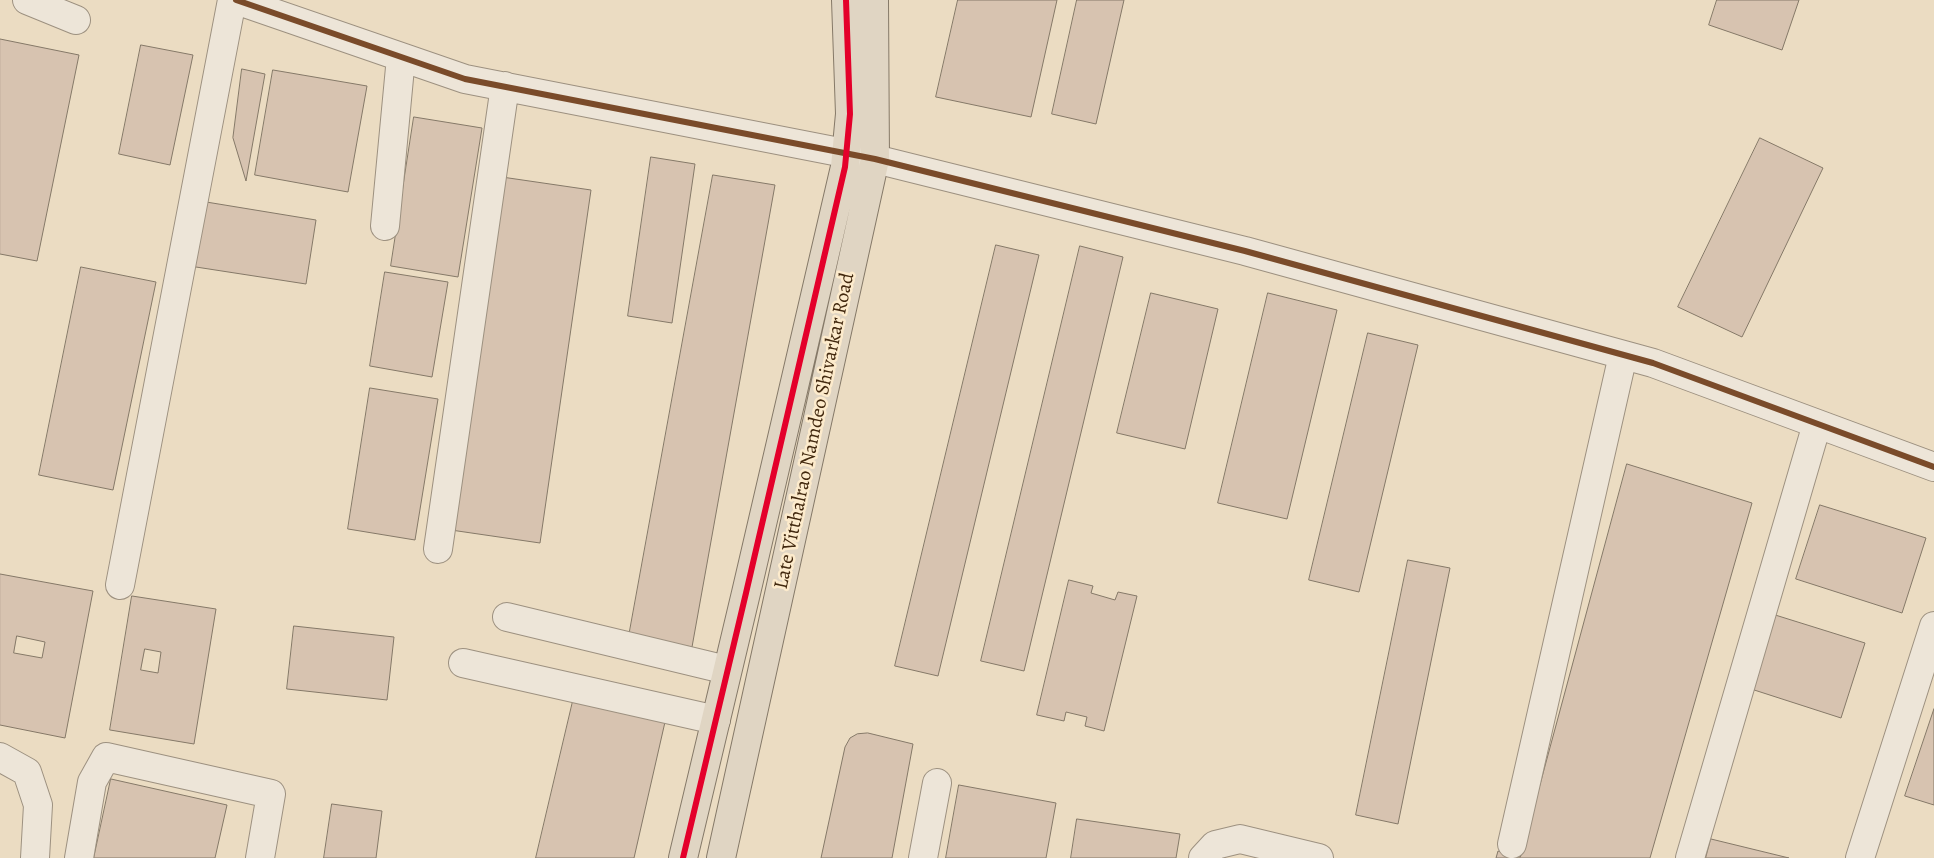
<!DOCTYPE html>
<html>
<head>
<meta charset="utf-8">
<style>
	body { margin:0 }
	canvas { display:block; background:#ebdcc2 }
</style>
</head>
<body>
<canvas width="1934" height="858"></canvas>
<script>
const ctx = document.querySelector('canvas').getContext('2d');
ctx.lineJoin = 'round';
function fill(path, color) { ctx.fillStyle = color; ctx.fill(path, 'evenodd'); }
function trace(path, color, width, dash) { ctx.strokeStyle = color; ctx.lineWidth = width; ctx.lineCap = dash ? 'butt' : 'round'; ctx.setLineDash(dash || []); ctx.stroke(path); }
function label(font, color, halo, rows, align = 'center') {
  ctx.font = font + ' Alegreya,serif'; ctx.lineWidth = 5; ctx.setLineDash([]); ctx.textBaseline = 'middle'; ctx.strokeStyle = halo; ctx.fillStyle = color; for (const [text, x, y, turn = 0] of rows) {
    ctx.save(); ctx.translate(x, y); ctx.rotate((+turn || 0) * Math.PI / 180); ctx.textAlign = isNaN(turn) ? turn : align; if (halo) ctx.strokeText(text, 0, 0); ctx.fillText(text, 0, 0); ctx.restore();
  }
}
const building = new Path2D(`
	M958,0H1057L1031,117L936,97Z
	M1077,0H1124L1096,124L1052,114Z
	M1717,0H1799L1782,50L1709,25Z
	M0,39L79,55L37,261L0,254Z
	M141,45L193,55L170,165L119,154Z
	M242,69L265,74L246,181L233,138Z
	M273,70L367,86L348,192L255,175Z
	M414,117L482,128L458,277L391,266Z
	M1760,138L1823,168L1742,337L1678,307Z
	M651,157L695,164L672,323L628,316Z
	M713,175L775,185L692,647L629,636Z
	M495,176L591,190L540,543L444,529Z
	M194,200L316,220L306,284L183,265Z
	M996,245L1039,255L938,676L895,666Z
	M1080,246L1123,257L1024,671L981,661Z
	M81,267L156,282L113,490L39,475Z
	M385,272L448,282L432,377L370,366Z
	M1151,293L1218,309L1185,449L1117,433Z
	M1268,293L1337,310L1287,519L1218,503Z
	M1368,333L1418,345L1359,592L1309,580Z
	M370,388L438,399L415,540L348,529Z
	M1627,464L1752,503L1650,858H1496L1498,851L1520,857Z
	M1820,505L1926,538L1902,613L1796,579Z
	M1408,560L1450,568L1398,824L1356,815Z
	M0,574L93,591L65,738L0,725ZM17,636L45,642L42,658L14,653Z
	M1069,580L1093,586L1091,593L1115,600L1118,592L1137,596L1104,731L1085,726L1087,717L1066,712L1064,721L1037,715Z
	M132,596L216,609L194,744L110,730ZM145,649L161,652L158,673L141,670Z
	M1772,614L1865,643L1841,718L1748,688Z
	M294,626L394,637L387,700L287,689Z
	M573,701L665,722L634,858H536Z
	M1934,709V805L1905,796Z
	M868,733L913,744L892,858H821L845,747L850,738L857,734Z
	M111,779L227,805L215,858H94Z
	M959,785L1056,803L1046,858H946Z
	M332,804L382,811L376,858H324Z
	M1077,819L1180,834L1176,858H1071Z
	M1711,839L1789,858H1706Z`);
const minor = new Path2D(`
	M27,0L76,20
	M236,0L465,79L875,159L1245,251L1653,363L1934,467
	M385,226L401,57
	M438,549L505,86
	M120,585L232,0
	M507,617L727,670
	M463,663L716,720
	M0,757L27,772L38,805L35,858
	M1512,844L1623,355
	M79,858L92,782L106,757L271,794L260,858
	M923,858L937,783
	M1203,858L1215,845L1240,839L1319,858
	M1690,858L1817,424
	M1860,858L1934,626`);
const major = new Path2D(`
	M683,858L746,593L845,167L850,114L846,0
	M721,858L875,159L874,0`);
const bus1 = new Path2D(`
	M236,0L465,79L875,159L1245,251L1653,363L1934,467`);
const bus2 = new Path2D(`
	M683,858L746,593L845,167L850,114L846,0`);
const streetNames = [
	["Late Vitthalrao Namdeo Shivarkar Road",815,431,-78]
];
fill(building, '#d7c3b0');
trace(building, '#857968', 1);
trace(minor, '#9d9180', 30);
trace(major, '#857968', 30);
trace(minor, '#ede5d8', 28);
trace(major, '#e0d5c3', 28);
trace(bus1, '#7a4b2a', 6);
trace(bus2, '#e4002b', 6);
label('20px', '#42280e', '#fdebcc', streetNames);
</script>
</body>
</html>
